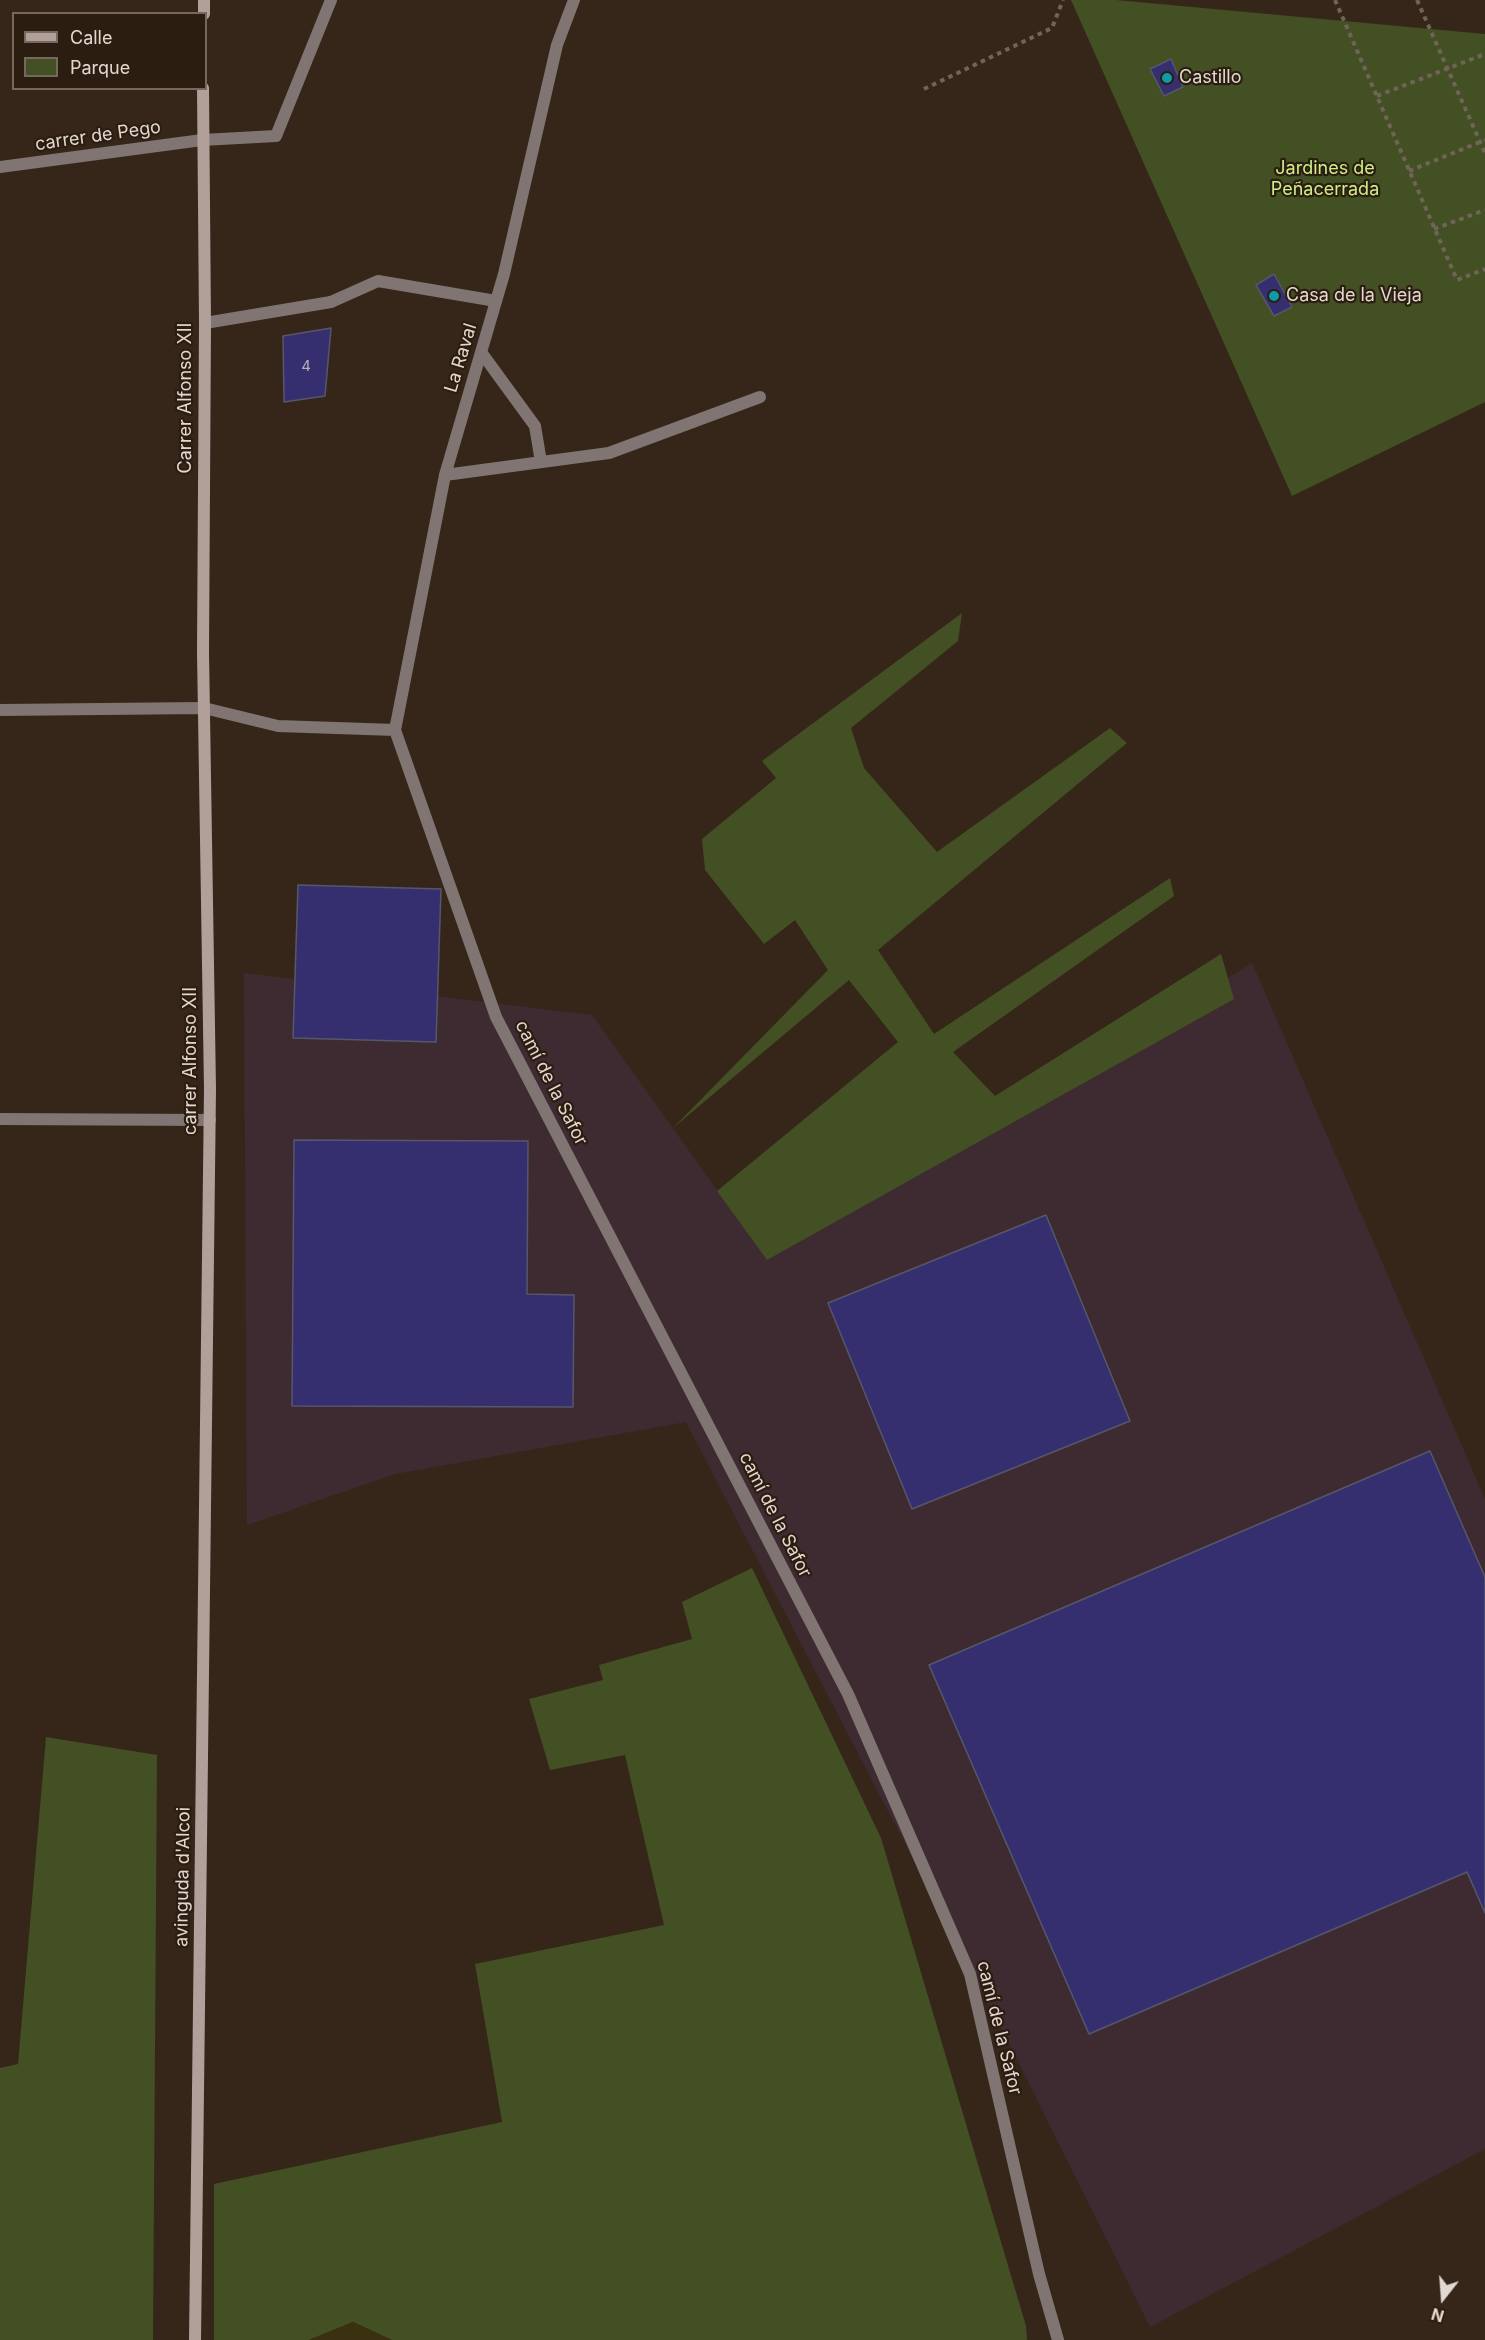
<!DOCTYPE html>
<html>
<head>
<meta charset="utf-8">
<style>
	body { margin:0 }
	#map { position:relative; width:1485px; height:2340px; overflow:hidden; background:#36261a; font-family:Inter,sans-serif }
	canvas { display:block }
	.legend { position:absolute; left:12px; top:12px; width:195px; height:78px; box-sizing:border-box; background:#2c1d11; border:2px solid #75685d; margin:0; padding:8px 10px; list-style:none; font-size:18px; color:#e3d8d0 }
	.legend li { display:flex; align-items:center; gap:12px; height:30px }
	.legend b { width:30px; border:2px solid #75685d }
	.north { position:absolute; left:1413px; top:2268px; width:60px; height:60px; -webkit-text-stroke:4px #2c1d11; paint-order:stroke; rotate:197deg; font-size:16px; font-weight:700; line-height:24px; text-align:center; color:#e3d8d0 }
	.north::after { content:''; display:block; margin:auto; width:21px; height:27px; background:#e3d8d0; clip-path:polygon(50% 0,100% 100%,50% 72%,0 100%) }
</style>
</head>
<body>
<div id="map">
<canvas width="1485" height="2340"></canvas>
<ul class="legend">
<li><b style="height:8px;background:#b1a09a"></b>Calle</li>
<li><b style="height:16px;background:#425024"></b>Parque</li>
</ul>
<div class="north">N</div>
</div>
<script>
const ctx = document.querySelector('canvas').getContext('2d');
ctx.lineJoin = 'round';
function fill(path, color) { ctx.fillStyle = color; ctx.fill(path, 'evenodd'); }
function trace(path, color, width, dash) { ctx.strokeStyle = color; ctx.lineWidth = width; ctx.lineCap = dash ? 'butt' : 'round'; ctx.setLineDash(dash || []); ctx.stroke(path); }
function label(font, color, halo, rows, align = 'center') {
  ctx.font = font + ' Inter,sans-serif'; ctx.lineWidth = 4.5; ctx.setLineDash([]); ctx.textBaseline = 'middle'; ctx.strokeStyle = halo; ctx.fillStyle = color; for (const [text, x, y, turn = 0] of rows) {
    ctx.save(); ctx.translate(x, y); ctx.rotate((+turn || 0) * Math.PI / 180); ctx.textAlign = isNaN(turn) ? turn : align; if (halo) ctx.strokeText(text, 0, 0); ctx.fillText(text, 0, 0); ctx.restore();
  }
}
const industrial = new Path2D(`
	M1252,963L1485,1499V2149L1150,2327L1021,2067L686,1422L395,1474L247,1525L244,973L592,1015L767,1260Z`);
const green = new Path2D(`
	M1071,0H1116L1485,34V402L1292,496Z
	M962,613L958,641L851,728L864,768L937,852L1110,728L1127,743L878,950L934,1034L1170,878L1174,896L953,1052L995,1096L1221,954L1234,999L767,1260L717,1191L898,1042L849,980L673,1128L828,970L795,920L764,944L705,870L702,839L776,778L762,761Z
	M752,1568L881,1838L1026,2326L1027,2340H392L353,2322L309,2340H214V2184L502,2122L475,1964L664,1925L625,1755L550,1770L529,1699L603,1680L599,1665L692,1639L682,1602Z
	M46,1737L157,1755L153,2340H0V2068L18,2064Z`);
const sand = new Path2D(`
	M353,2322L392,2340H309Z`);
const building = new Path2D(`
	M1171,59L1183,87L1164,96L1150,69Z
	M1274,274L1292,307L1274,316L1256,285Z
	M331,328L325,396L284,402L283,336Z
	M298,885L441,889L436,1042L293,1038Z
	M294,1140L528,1141L527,1294L574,1295L573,1407L292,1406Z
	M1046,1215L1130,1421L912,1509L828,1303Z
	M1430,1451L1485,1577V1913L1467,1872L1089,2034L929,1665Z`);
const path = new Path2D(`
	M1335,0L1457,280L1485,269
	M1417,0L1485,153
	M924,89L1052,28L1063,0
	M1377,96L1485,54
	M1409,171L1485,140
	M1434,229L1485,210`);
const lane = new Path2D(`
	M331,302L378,281L496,301`);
const street = new Path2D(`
	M0,167L202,140L276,136L331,0
	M205,323L331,302
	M481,352L535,426L541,462
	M445,475L609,453L760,397
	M0,710L204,708L278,726L395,730
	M395,730L496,1017L848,1694L970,1974L1039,2274L1058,2340
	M395,730L445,475L504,274L557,45L574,0
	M0,1119L210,1120`);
const secondary = new Path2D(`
	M204,14V0
	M195,2340L210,1089L203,652L205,323L203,88`);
const markers = [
	[1167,78,6,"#0f9aa8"],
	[1274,296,6,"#0f9aa8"]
];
const numberNames = [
	["4",306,366]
];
const poiNames = [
	["Castillo",1179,78],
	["Casa de la Vieja",1286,296]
];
const streetNames = [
	["carrer de Pego",98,136,-8],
	["La Raval",461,358,-73],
	["Carrer Alfonso XII",186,398,-90],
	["carrer Alfonso XII",191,1061,-90],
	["camí de la Safor",551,1083,63],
	["camí de la Safor",775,1515,63],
	["avinguda d'Alcoi",183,1877,-89],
	["camí de la Safor",999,2028,76]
];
const parkNames = [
	["Jardines de",1325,169],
	["Peñacerrada",1325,190]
];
fill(industrial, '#3e2b31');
fill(green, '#425024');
fill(sand, '#3a3111');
fill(building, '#362f6f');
trace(building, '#56576a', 1.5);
trace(path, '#716358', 4, [4.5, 4.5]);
trace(lane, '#807572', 12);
trace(street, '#807572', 12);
trace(secondary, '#b1a09a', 12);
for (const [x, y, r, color] of markers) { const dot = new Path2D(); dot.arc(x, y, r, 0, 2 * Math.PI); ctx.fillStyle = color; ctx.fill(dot); trace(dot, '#2c1d11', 2); }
label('15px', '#b8aeb8', null, numberNames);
label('18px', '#e3d8d0', '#2c1d11', poiNames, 'left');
label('18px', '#e3d8d0', '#2c1d11', streetNames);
label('18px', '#ccef86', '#2c1d11', parkNames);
</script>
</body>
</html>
